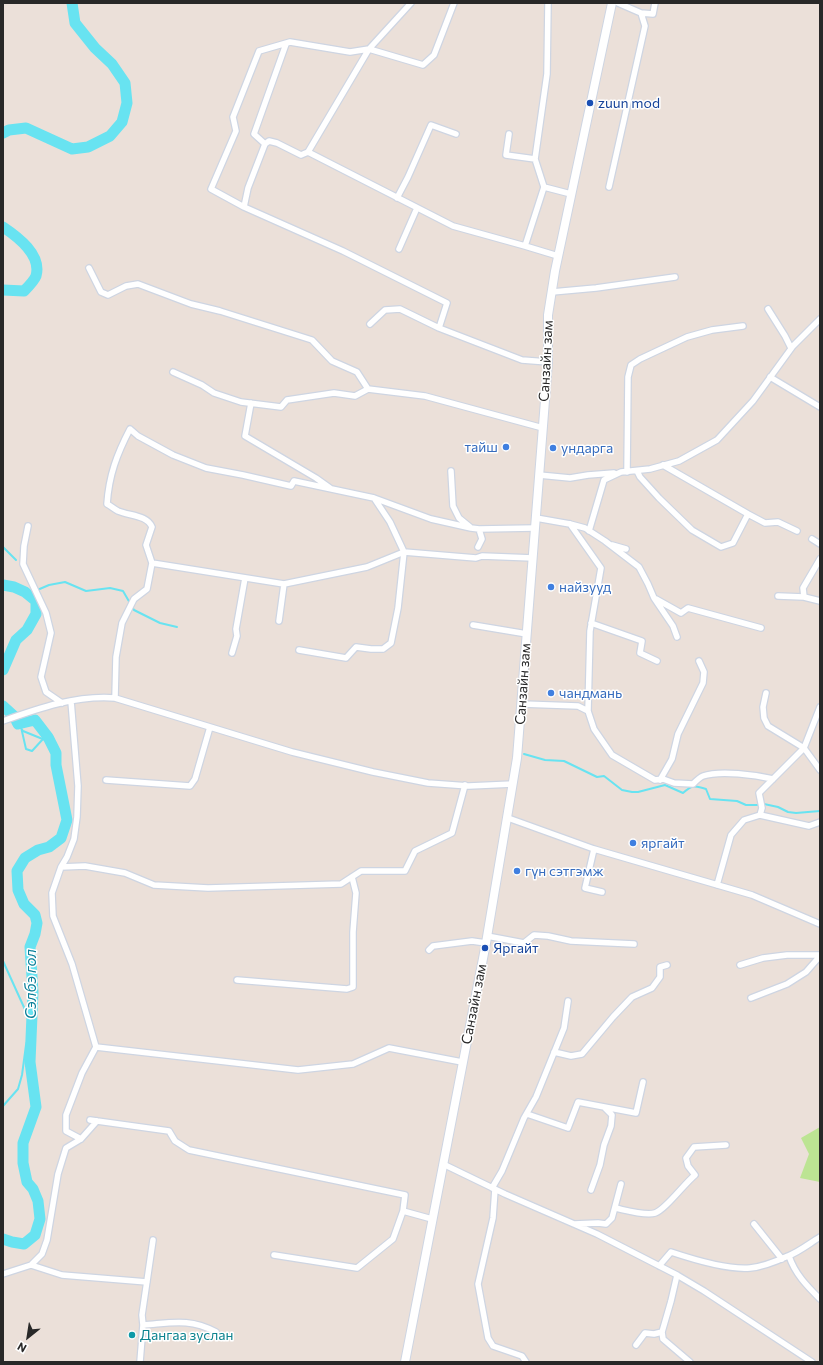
<!DOCTYPE html>
<html>
<head>
<meta charset="utf-8">
<style>
	body { margin:0 }
	#map { position:relative; width:823px; height:1365px; overflow:hidden; background:#ebe0d9; font-family:Commissioner,sans-serif }
	canvas { display:block }
	.frame { position:absolute; inset:0; border:4px solid #282828; pointer-events:none }
	.north { position:absolute; left:8px; top:1317px; width:40px; height:40px; -webkit-text-stroke:3px #fff; paint-order:stroke; rotate:210deg; font-size:11px; font-weight:700; line-height:16px; text-align:center; color:#282828 }
	.north::after { content:''; display:block; margin:auto; width:14px; height:18px; background:#282828; clip-path:polygon(50% 0,100% 100%,50% 72%,0 100%) }
</style>
</head>
<body>
<div id="map">
<canvas width="823" height="1365"></canvas>
<div class="frame"></div>
<div class="north">N</div>
</div>
<script>
const ctx = document.querySelector('canvas').getContext('2d');
ctx.lineJoin = 'round';
function fill(path, color) { ctx.fillStyle = color; ctx.fill(path, 'evenodd'); }
function trace(path, color, width, dash) { ctx.strokeStyle = color; ctx.lineWidth = width; ctx.lineCap = dash ? 'butt' : 'round'; ctx.setLineDash(dash || []); ctx.stroke(path); }
function label(font, color, halo, rows, align = 'center') {
  ctx.font = font + ' Commissioner,sans-serif'; ctx.lineWidth = 3; ctx.setLineDash([]); ctx.textBaseline = 'middle'; ctx.strokeStyle = halo; ctx.fillStyle = color; for (const [text, x, y, turn = 0] of rows) {
    ctx.save(); ctx.translate(x, y); ctx.rotate((+turn || 0) * Math.PI / 180); ctx.textAlign = isNaN(turn) ? turn : align; if (halo) ctx.strokeText(text, 0, 0); ctx.fillText(text, 0, 0); ctx.restore();
  }
}
const green = new Path2D(`
	M820,1127V1182L800,1178L809,1154L801,1138Z`);
const stream = new Path2D(`
	M3,128L9,130
	M3,547L16,560
	M25,592L35,591L49,585L65,582L86,591L110,588L123,591L134,610L160,623L177,627
	M18,724L23,731L50,742
	M21,727L26,749L32,751L43,739
	M524,754L545,760L564,761L597,777L604,776L622,790L632,792H638L665,785L683,793C692,785 695,785 706,789L710,799L737,801L746,805H759
	M764,804L778,807L788,812L796,813L820,811
	M3,961L32,1025L26,1045L22,1075L18,1089L3,1106`);
const river = new Path2D(`
	M3,133L9,130L26,128L72,149L88,147L110,136L122,122L127,103L125,83L112,64L95,48L75,23L72,3
	M3,227C18,237 42,255 36,276C34,281 28,287 24,291L3,290
	M3,585L14,587L25,592L36,601V614L27,630L16,640L3,670
	M3,706L14,716L18,724L35,720L48,737L56,753V765L67,820L61,838L49,847L38,850L25,858L17,871L18,890L24,904L35,915L37,923L35,934L30,947L33,992L30,1062L36,1107L23,1143V1163L27,1182L33,1189L38,1201L40,1219L35,1235L24,1244L12,1242L3,1239`);
const minor = new Path2D(`
	M548,3L547,74L535,159L544,187L571,194
	M641,13L653,14L655,3
	M509,134L506,155L535,159
	M265,144L269,141L277,143L301,155L308,152L369,49L411,3
	M308,152L453,226L525,246L544,187
	M609,187L645,26L641,13L618,3
	M397,198L408,177L431,125L456,134
	M244,207L248,188L265,144L254,134L286,44
	M525,246L558,256
	M399,249L417,208
	M89,268L101,292L108,295L126,286L138,284L191,304L220,311L312,340L332,361L357,372L368,389
	M552,292L596,288L675,277
	M768,309L785,336L791,348
	M370,324L385,310L400,309L439,328L522,360L548,362
	M439,328L447,303L343,251L244,207L211,189L236,131L233,117L259,51L290,42L350,52L369,49L423,65L434,55L454,3
	M173,372L202,385L214,393L241,402L281,407L287,400L334,393L355,396L368,389L425,396L543,428
	M770,377L820,407
	M251,403L245,436L316,478L330,488
	M451,471L453,506L459,518L470,527
	M637,471L640,477L659,498L692,530L721,547L733,543L748,514L663,465
	M627,472L628,377L631,365L640,359L687,337L712,330L743,326
	M539,475L570,478L588,475L614,473
	M374,498L431,519L471,528L479,529L482,539L478,547
	M748,514L765,523L778,522L797,531
	M536,518L570,524L585,528L605,541L639,567L648,584L654,598L673,626L677,637
	M570,524L601,568L590,631L588,711
	M28,526L24,546L23,564L46,613L51,633L41,677L46,692L62,703
	M479,529L535,528
	M589,531L604,480L621,472L650,469L679,461L717,440L753,401L793,346L820,319
	M812,539L820,544
	M612,545L626,549
	M152,563L284,584L367,567L404,552L476,558L482,556L533,558
	M778,596L804,597L820,601
	M804,597L803,588L820,559
	M656,599L681,613L688,608L761,628
	M279,621L284,584
	M591,623L642,641L640,653L657,661
	M473,625L527,634
	M232,653L237,636L236,629L245,578
	M766,693L763,707L764,718L768,726L804,748L820,770
	M115,698L116,657L122,623L134,599L147,589L152,563L146,545L152,527C147,515 130,516 118,511C114,509 111,506 107,504C109,475 117,454 130,429L138,436L173,455L206,468L243,475L291,486L294,481L374,498L390,522L404,552L398,608L391,643L383,649H371L356,647L346,658L299,650
	M522,704L578,706L588,711L594,729L612,755L655,780L663,779L674,783L693,784C696,781 700,777 703,776C720,770 756,775 773,779
	M3,721C39,708 77,695 115,698L292,752L373,772L428,783L469,786L513,784
	M106,780L190,786L195,779L210,727
	M660,780L672,759L678,734L703,683L704,672L699,661
	M760,815L809,826L820,822
	M508,818L594,849L752,895L820,924
	M594,849L585,888L602,892
	M61,867L67,857L74,839L77,817L78,786L71,701
	M717,885L731,835L744,820L760,815L762,808L759,793L804,748L820,707
	M487,936L524,943L534,935L548,936L571,941L634,944
	M429,950L433,946L472,941L486,943
	M740,965L763,958L787,955H820
	M237,980L347,989L353,987V932L356,893L352,877
	M751,998L787,984L806,972L820,956
	M96,1047L298,1070L353,1064L389,1048L462,1062
	M554,1052L571,1056L582,1054L613,1017L632,997L652,988L660,977V967L667,965
	M527,1114L568,1128L578,1102L636,1113L643,1082
	M90,1120L169,1131L175,1141L189,1150L405,1195L403,1211L393,1239L357,1268L274,1255
	M81,1139L66,1131V1115L82,1073L96,1047L72,964L53,916L52,893L61,867L85,866L125,873L154,885L208,888L341,884L361,871H405L415,851L452,833L465,785
	M443,1164L505,1194L597,1234L677,1275L704,1291L812,1362
	M492,1188L502,1171L524,1118L536,1097L564,1028L568,1001
	M495,1189L493,1218L478,1284L488,1338L493,1346L522,1356L526,1362
	M591,1190L600,1165L604,1145L611,1126L612,1115L605,1108
	M615,1208C625,1210 645,1216 655,1213C665,1210 684,1184 695,1175L688,1166L686,1158L694,1147L726,1145
	M403,1211L432,1219
	M574,1224L598,1223L606,1224L612,1218L621,1184
	M754,1224L782,1259
	M789,1256C795,1274 807,1286 820,1299
	M31,1265L62,1275L147,1282
	M659,1266L671,1252C692,1259 728,1270 750,1268C762,1267 777,1261 788,1256C799,1252 810,1243 820,1237
	M3,1274L31,1265L42,1254L47,1240L58,1174L66,1148L81,1139L97,1121
	M677,1275L671,1301L662,1332L663,1339L690,1362
	M143,1325L142,1315L153,1240
	M636,1345L645,1333L654,1334L662,1332
	M140,1362L143,1325C172,1323 189,1318 216,1332`);
const secondary = new Path2D(`
	M405,1362L486,943L517,758L548,362V315L555,271L612,3`);
const markers = [
	[590,103,4,"#1a4fb4"],
	[506,447,4,"#3f7fe0"],
	[553,448,4,"#3f7fe0"],
	[551,587,4,"#3f7fe0"],
	[551,693,4,"#3f7fe0"],
	[633,843,4,"#3f7fe0"],
	[517,871,4,"#3f7fe0"],
	[485,948,4,"#1a4fb4"],
	[132,1335,4,"#0f9aa8"]
];
const transitNames = [
	["zuun mod",598,103],
	["Яргайт",493,948]
];
const streetNames = [
	["Санзайн зам",546,361,-87],
	["Санзайн зам",523,684,-86],
	["Санзайн зам",474,1004,-79]
];
const shopNames = [
	["тайш",498,447,"right"],
	["ундарга",561,448],
	["найзууд",559,587],
	["чандмань",559,693],
	["яргайт",641,843],
	["гүн сэтгэмж",525,871]
];
const cultureNames = [
	["Дангаа зуслан",140,1335]
];
const waterNames = [
	["Сэлбэ гол",31,984,-90]
];
fill(green, '#bce493');
trace(stream, '#68e3f1', 2);
trace(river, '#68e3f1', 11);
trace(minor, '#ced5e2', 8);
trace(secondary, '#ced5e2', 10);
trace(minor, '#fff', 5.5);
trace(secondary, '#fff', 8);
for (const [x, y, r, color] of markers) { const dot = new Path2D(); dot.arc(x, y, r, 0, 2 * Math.PI); ctx.fillStyle = color; ctx.fill(dot); trace(dot, '#fff', 1.5); }
label('14px', '#164399', '#fff', transitNames, 'left');
label('14px', '#282828', '#fff', streetNames);
label('14px', '#366cbe', '#fff', shopNames, 'left');
label('14px', '#0d838f', '#fff', cultureNames, 'left');
label('italic 15px', '#0a809a', '#fff', waterNames);
</script>
</body>
</html>
